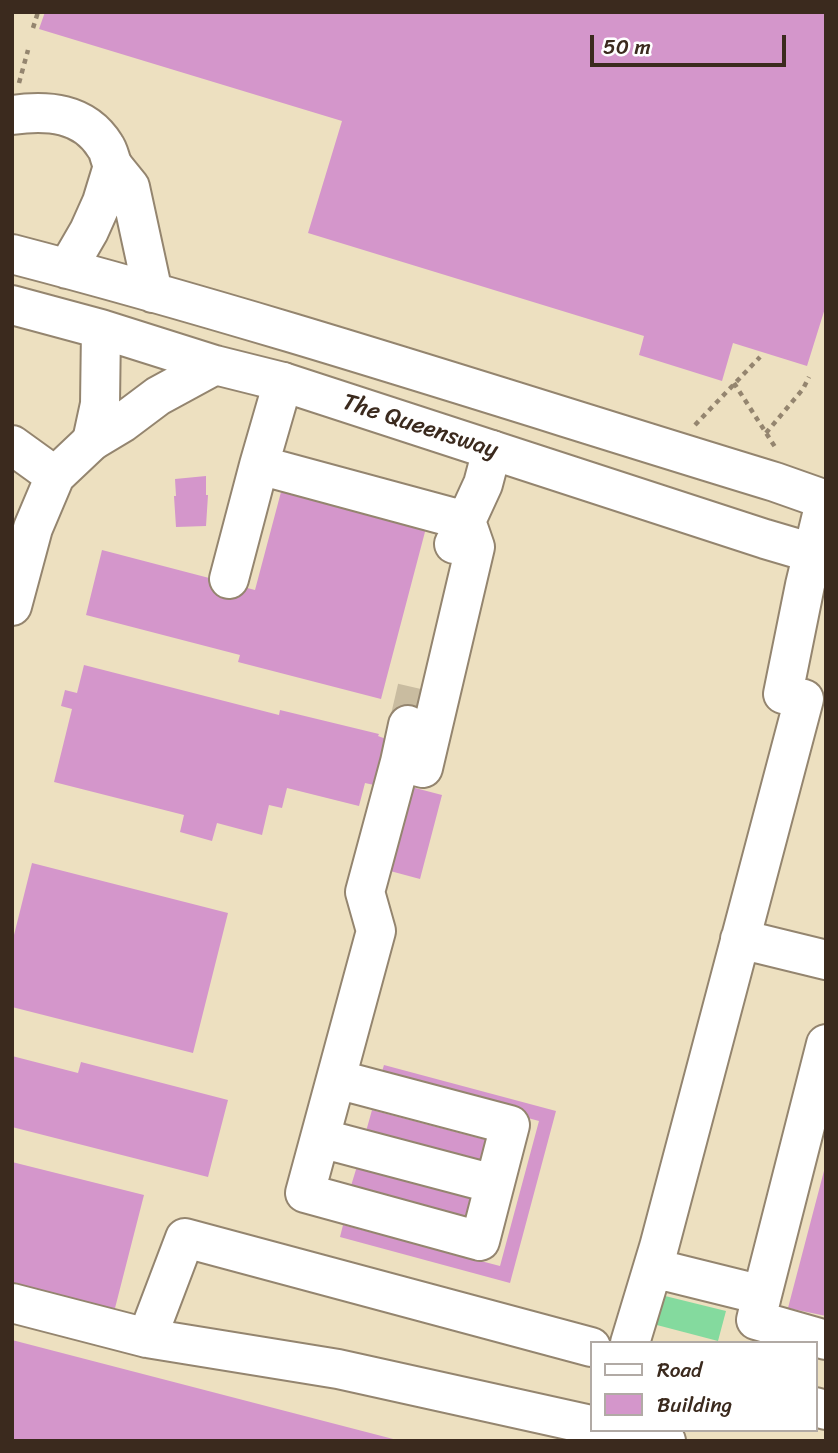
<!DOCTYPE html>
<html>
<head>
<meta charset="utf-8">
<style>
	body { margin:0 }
	#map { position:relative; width:838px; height:1453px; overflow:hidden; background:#ede0c0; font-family:Sriracha,sans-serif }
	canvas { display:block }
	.frame { position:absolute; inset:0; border:14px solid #3b2a1e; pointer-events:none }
	.legend { position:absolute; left:590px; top:1341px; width:228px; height:91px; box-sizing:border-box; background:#fff; border:2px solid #b1aaa5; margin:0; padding:9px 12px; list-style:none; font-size:21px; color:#3b2a1e }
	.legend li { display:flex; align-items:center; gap:14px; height:35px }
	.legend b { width:35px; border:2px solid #b1aaa5 }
	.scale { position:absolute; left:590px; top:35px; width:196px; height:32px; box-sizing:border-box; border:4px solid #3b2a1e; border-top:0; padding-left:9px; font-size:21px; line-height:24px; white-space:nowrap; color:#3b2a1e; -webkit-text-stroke:5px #fff; paint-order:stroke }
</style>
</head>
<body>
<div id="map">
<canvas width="838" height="1453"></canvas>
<div class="frame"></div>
<ul class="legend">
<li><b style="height:9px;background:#fff"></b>Road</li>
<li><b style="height:19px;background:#d496cb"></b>Building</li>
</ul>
<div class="scale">50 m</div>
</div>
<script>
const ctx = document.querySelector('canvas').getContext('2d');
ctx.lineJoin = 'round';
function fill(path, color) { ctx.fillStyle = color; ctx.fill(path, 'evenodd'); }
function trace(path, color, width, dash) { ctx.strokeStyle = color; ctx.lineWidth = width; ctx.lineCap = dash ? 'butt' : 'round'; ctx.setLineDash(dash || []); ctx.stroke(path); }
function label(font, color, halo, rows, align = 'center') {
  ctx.font = font + ' Sriracha,sans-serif'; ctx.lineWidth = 7; ctx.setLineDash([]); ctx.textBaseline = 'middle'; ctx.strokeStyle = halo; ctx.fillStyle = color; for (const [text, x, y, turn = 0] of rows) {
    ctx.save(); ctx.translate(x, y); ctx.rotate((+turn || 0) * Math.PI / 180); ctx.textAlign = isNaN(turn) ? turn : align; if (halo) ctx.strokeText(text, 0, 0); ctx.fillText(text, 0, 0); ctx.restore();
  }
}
const green = new Path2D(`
	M661,1295L726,1311L718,1341L653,1324Z`);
const building = new Path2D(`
	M45,12H826V305L807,366L733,343L722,381L639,355L644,336L308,233L342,121L39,29Z
	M206,476V495H208L206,526L176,527L174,496H176L175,479Z
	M281,492L363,514L365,507L426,528L381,699L238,662L240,655L86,615L102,550L255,590Z
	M84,665L279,715L280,710L379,734L378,736L386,739L374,785L365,783L359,806L287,788L282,808L269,805L262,835L217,823L212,841L180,832L184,815L54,782L72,709L61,706L65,690L77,693Z
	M400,784L442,795L420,879L379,868Z
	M32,863L228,913L193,1053L12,1007V943Z
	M12,1056L78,1073L81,1062L228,1100L208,1177L12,1127Z
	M384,1065L556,1111L510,1283L340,1237L343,1225L500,1266L539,1121L380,1078Z
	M372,1110L490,1141L483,1166L365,1135Z
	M12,1162L144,1195L114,1312L12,1286Z
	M358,1163L479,1200L471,1226L350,1189Z
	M825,1167L826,1168V1316L788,1308Z
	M12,1340L397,1440V1441H12Z`);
const minorTunnel = new Path2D(`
	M408,725L418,682`);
const path = new Path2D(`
	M33,28L38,12
	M19,83L28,50
	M734,383L777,450
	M695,425L760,357
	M766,433L803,389L809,377`);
const minor = new Path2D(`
	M12,115C47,110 84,112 105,146C109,151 110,160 113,166
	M12,445L55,476
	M259,465L283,382
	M454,544L466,521L483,484L492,450
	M229,579L259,465L466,521
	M12,606L33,528L55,476L92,441
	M419,767L423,768L475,547L466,521
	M740,939L826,960
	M336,1079L510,1125L480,1241L305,1193L376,931L365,892L400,762L408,725
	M320,1138L494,1184
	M653,1268L762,1295L826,1044
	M762,1295L756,1320L826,1340
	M12,1303L147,1338L338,1369L591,1425
	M147,1338L185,1238L591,1347
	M630,1343L659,1247L804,699L783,694L805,585L826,498
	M815,1407L826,1410
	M613,1430L666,1441`);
const major = new Path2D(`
	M113,166L130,187L153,293
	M12,254C269,321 522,405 775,482L826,500
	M67,269L89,231L102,202L113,166
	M12,305L101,329L215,365L283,382L765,539L826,557
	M92,441L122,423L158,396L215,365
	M92,441L100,404L101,329`);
const streetNames = [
	["The Queensway",420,427,18]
];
fill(green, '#84da9e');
fill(building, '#d496cb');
trace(minorTunnel, '#c9bca0', 38, [38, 19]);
trace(minor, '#94856f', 42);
trace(major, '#94856f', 42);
trace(path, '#94856f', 4.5, [5, 5]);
trace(minor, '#fff', 38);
trace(major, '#fff', 38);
label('24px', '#3b2a1e', '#fff', streetNames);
</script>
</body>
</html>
